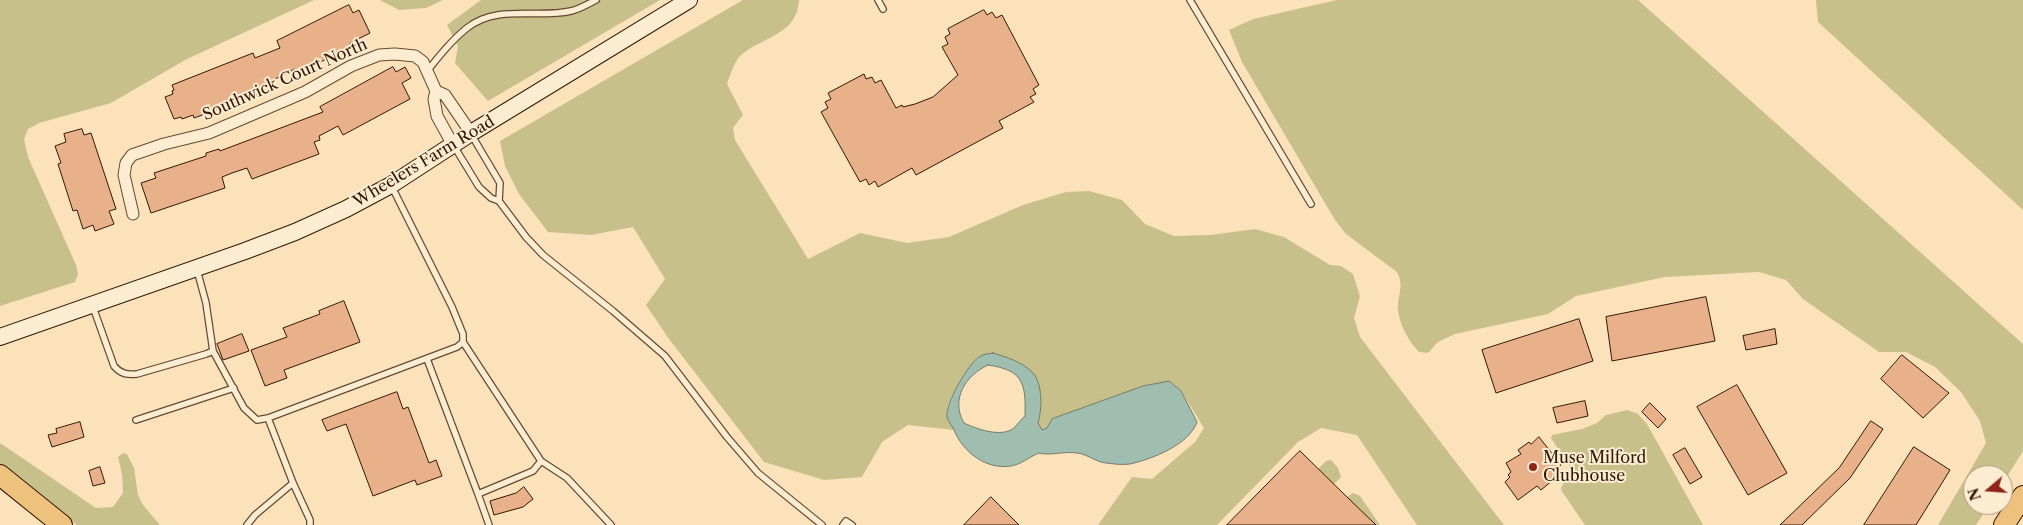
<!DOCTYPE html>
<html>
<head>
<meta charset="utf-8">
<style>
	body { margin:0 }
	#map { position:relative; width:2023px; height:525px; overflow:hidden; background:#fbe2ba; font-family:"Libre Caslon Text",serif }
	canvas { display:block }
	.north { position:absolute; left:1963px; top:465px; width:50px; height:50px; box-sizing:border-box; background:#fcecd2; border:1px solid #ac9680; border-radius:50%; rotate:252deg; font-size:14px; font-weight:700; line-height:20px; text-align:center; color:#341604 }
	.north::after { content:''; display:block; margin:auto; width:18px; height:22px; background:#8f2418; clip-path:polygon(50% 0,100% 100%,50% 72%,0 100%) }
</style>
</head>
<body>
<div id="map">
<canvas width="2023" height="525"></canvas>
<div class="north">N</div>
</div>
<script>
const ctx = document.querySelector('canvas').getContext('2d');
ctx.lineJoin = 'round';
function fill(path, color) { ctx.fillStyle = color; ctx.fill(path, 'evenodd'); }
function trace(path, color, width, dash) { ctx.strokeStyle = color; ctx.lineWidth = width; ctx.lineCap = dash ? 'butt' : 'round'; ctx.setLineDash(dash || []); ctx.stroke(path); }
function label(font, color, halo, rows, align = 'center') {
  ctx.font = font + ' "Libre Caslon Text",serif'; ctx.lineWidth = 4; ctx.setLineDash([]); ctx.textBaseline = 'middle'; ctx.strokeStyle = halo; ctx.fillStyle = color; for (const [text, x, y, turn = 0] of rows) {
    ctx.save(); ctx.translate(x, y); ctx.rotate((+turn || 0) * Math.PI / 180); ctx.textAlign = isNaN(turn) ? turn : align; if (halo) ctx.strokeText(text, 0, 0); ctx.fillText(text, 0, 0); ctx.restore();
  }
}
const green = new Path2D(`
	M0,0H314L185,60L111,103L39,123L28,129L24,139L28,157L76,265L78,274L75,282L0,306Z
	M380,0H443L426,8L399,10Z
	M481,0H660L488,101L455,63L458,46L447,25Z
	M743,0H799C797,36 762,36 740,56C734,62 730,76 727,84L743,115L733,128L735,140L808,259L860,233L907,243L949,237L1023,205L1066,192L1089,191L1122,200L1145,224L1174,236L1211,235L1255,229L1284,237L1330,265L1341,266L1353,274L1360,296L1354,318L1360,337L1504,525H1417L1357,435L1321,428L1298,442L1217,525H1098L1132,477L1152,479L1195,442L1204,428L1181,391L1169,381L1143,386L1054,418L1052,419L1047,428L1042,430L1038,423C1046,397 1038,368 1010,359C1001,356 988,357 978,357C968,368 945,401 947,416C948,421 952,426 954,430L908,425L882,442L862,477L824,480L764,462L669,339L646,305L665,279L633,227L591,235L548,232L519,194L505,166L500,141Z
	M1337,0H1638L2023,344V451L2003,483V475H1973V505H1989L1976,525H1938L1986,443L1980,421L1961,392L1935,367L1906,352H1879L1803,299L1786,280L1759,272L1665,277L1576,296L1548,314L1455,334L1438,342L1428,353L1419,352C1408,340 1400,326 1398,310C1397,294 1405,288 1397,272L1346,234L1335,220L1242,62L1229,30L1253,19Z
	M1816,0H2023V210L1818,22Z
	M1627,410L1638,414L1647,424L1703,525H1585L1561,490C1562,480 1570,479 1572,470L1551,438L1552,435L1582,429L1597,423L1606,415Z
	M0,443L96,508L113,507L123,493L122,474L118,457L123,453L127,454L134,468L138,495L143,505L160,525H77L0,464Z
	M1331,460L1338,468L1341,477L1334,484L1318,469L1326,461Z
	M1353,493L1360,496L1380,525H1376L1347,497Z`);
const water = new Path2D(`
	M993,353C1006,357 1023,362 1033,373C1043,384 1042,410 1038,423L1042,430L1047,428L1052,419L1054,418L1143,386L1169,381L1181,391L1197,422C1189,445 1152,459 1130,464C1122,465 1114,464 1106,463C1096,462 1087,454 1077,453C1064,451 1051,456 1039,453C1029,457 1022,464 1011,466C986,470 963,452 954,430C952,426 948,421 947,417C945,404 968,364 979,357C983,354 988,354 993,353ZM988,365C1023,370 1026,383 1025,416C1021,419 1018,424 1014,428C1001,438 977,429 964,423C950,399 966,375 988,365Z`);
const building = new Path2D(`
	M349,5L353,13L359,10L370,33L350,43L352,47L297,73L295,69L273,80L274,83L266,86L268,91L194,118L193,115L182,119L181,117L174,119L165,97L173,94L172,91L174,90L172,85L253,53L255,58L280,48L277,41Z
	M984,10L987,15L992,12L996,18L1002,15L1039,85L1033,89L1036,94L1030,97L1034,102L999,121L1003,128L916,175L912,168L878,187L875,181L869,185L866,179L860,182L821,112L828,108L825,102L831,99L828,93L864,74L866,79L872,77L875,83L881,80L896,108L902,105L903,107L915,104L933,97L958,75L942,47L948,44L945,37L950,34L948,29Z
	M393,67L396,72L405,67L411,78L402,83L410,99L343,135L338,126L319,136L320,140L314,142L319,154L252,179L247,168L232,173L222,177L225,188L151,213L141,183L156,178L154,173L206,156V153L219,149L220,151L323,112L320,107Z
	M82,129L84,135L91,133L116,209L109,211L114,224L95,231L93,225L83,229L77,210L73,211L58,164L61,163L55,146L66,142L64,134Z
	M1706,297L1715,341L1612,361L1606,317Z
	M344,301L360,342L284,370L287,378L265,386L251,350L287,337L283,328L320,314L319,311Z
	M1579,319L1593,361L1496,393L1482,350Z
	M1775,329L1777,344L1746,350L1743,336Z
	M242,334L249,351L223,360L217,344Z
	M1902,355L1949,393L1923,418L1881,379Z
	M1737,385L1787,473L1748,495L1697,407Z
	M397,392L403,409L408,407L429,463L436,460L442,476L417,485L415,480L373,496L346,424L327,431L322,420Z
	M1585,401L1588,416L1557,423L1553,408Z
	M1650,403L1666,419L1658,428L1642,412Z
	M1871,421L1883,429L1850,478L1802,525H1780L1839,468Z
	M80,422L84,437L52,447L48,435L57,433L56,429Z
	M1539,437L1561,465L1556,469L1559,475L1541,490L1537,486L1518,500L1505,482L1510,477L1508,475L1511,472L1506,463L1521,454L1518,450L1529,442L1531,444Z
	M1914,447L1950,470L1916,525H1864Z
	M1685,448L1702,477L1690,484L1673,455Z
	M1300,451L1347,497L1376,525H1227Z
	M100,467L105,483L93,486L89,471Z
	M524,487L533,499L523,507L494,515L490,501L516,493Z
	M991,497L1019,525H964Z`);
const lane = new Path2D(`
	M878,0L883,9
	M1190,0L1311,204
	M428,70C440,55 452,40 467,28C497,4 537,19 571,11C580,9 588,4 596,0
	M471,134L500,183L499,201
	M454,146L479,187L491,198L499,201L526,237L543,255L613,311L665,356L727,437L758,473L822,525
	M93,307L114,366C121,374 127,375 137,374L206,354L213,351L206,303L197,270
	M213,351L244,408L257,420L268,418
	M427,359L478,494L533,471L541,461L463,342
	M136,420L234,388
	M541,461L567,478L611,525
	M478,494L489,525
	M247,525L255,515L293,483
	M310,525V520L293,483L268,418L457,347L463,342V334L452,307L392,187
	M843,525L846,521L852,525`);
const street = new Path2D(`
	M436,91L445,95L471,133
	M133,214L124,175L126,163L132,155L164,144L209,133L305,92L351,66L379,55L395,54L415,56L423,62L436,91L434,99L437,116L453,145`);
const secondary = new Path2D(`
	M0,337L245,251L295,232L346,209L391,185L471,133L689,0`);
const highway = new Path2D(`
	M0,475L62,525
	M2004,525L2023,496`);
const markers = [
	[1533,467,5,"#8f2418"]
];
const streetNames = [
	["Southwick Court North",285,80,-24],
	["Wheelers Farm Road",424,162,-31]
];
const poiNames = [
	["Muse Milford",1543,458],
	["Clubhouse",1543,476]
];
fill(green, '#c7c08a');
fill(water, '#9fbeb0');
trace(water, '#747b6b', 1);
fill(building, '#e8b189');
trace(building, '#341604', 1);
trace(lane, '#664932', 8);
trace(street, '#664932', 13);
trace(secondary, '#341604', 18);
trace(highway, '#341604', 22);
trace(lane, '#fcecd2', 5.5);
trace(street, '#fcecd2', 11);
trace(secondary, '#fcecd2', 16);
trace(highway, '#eec17d', 20);
for (const [x, y, r, color] of markers) { const dot = new Path2D(); dot.arc(x, y, r, 0, 2 * Math.PI); ctx.fillStyle = color; ctx.fill(dot); trace(dot, '#fcecd2', 2); }
label('16px', '#341604', '#fcecd2', streetNames);
label('16px', '#341604', '#fcecd2', poiNames, 'left');
</script>
</body>
</html>
